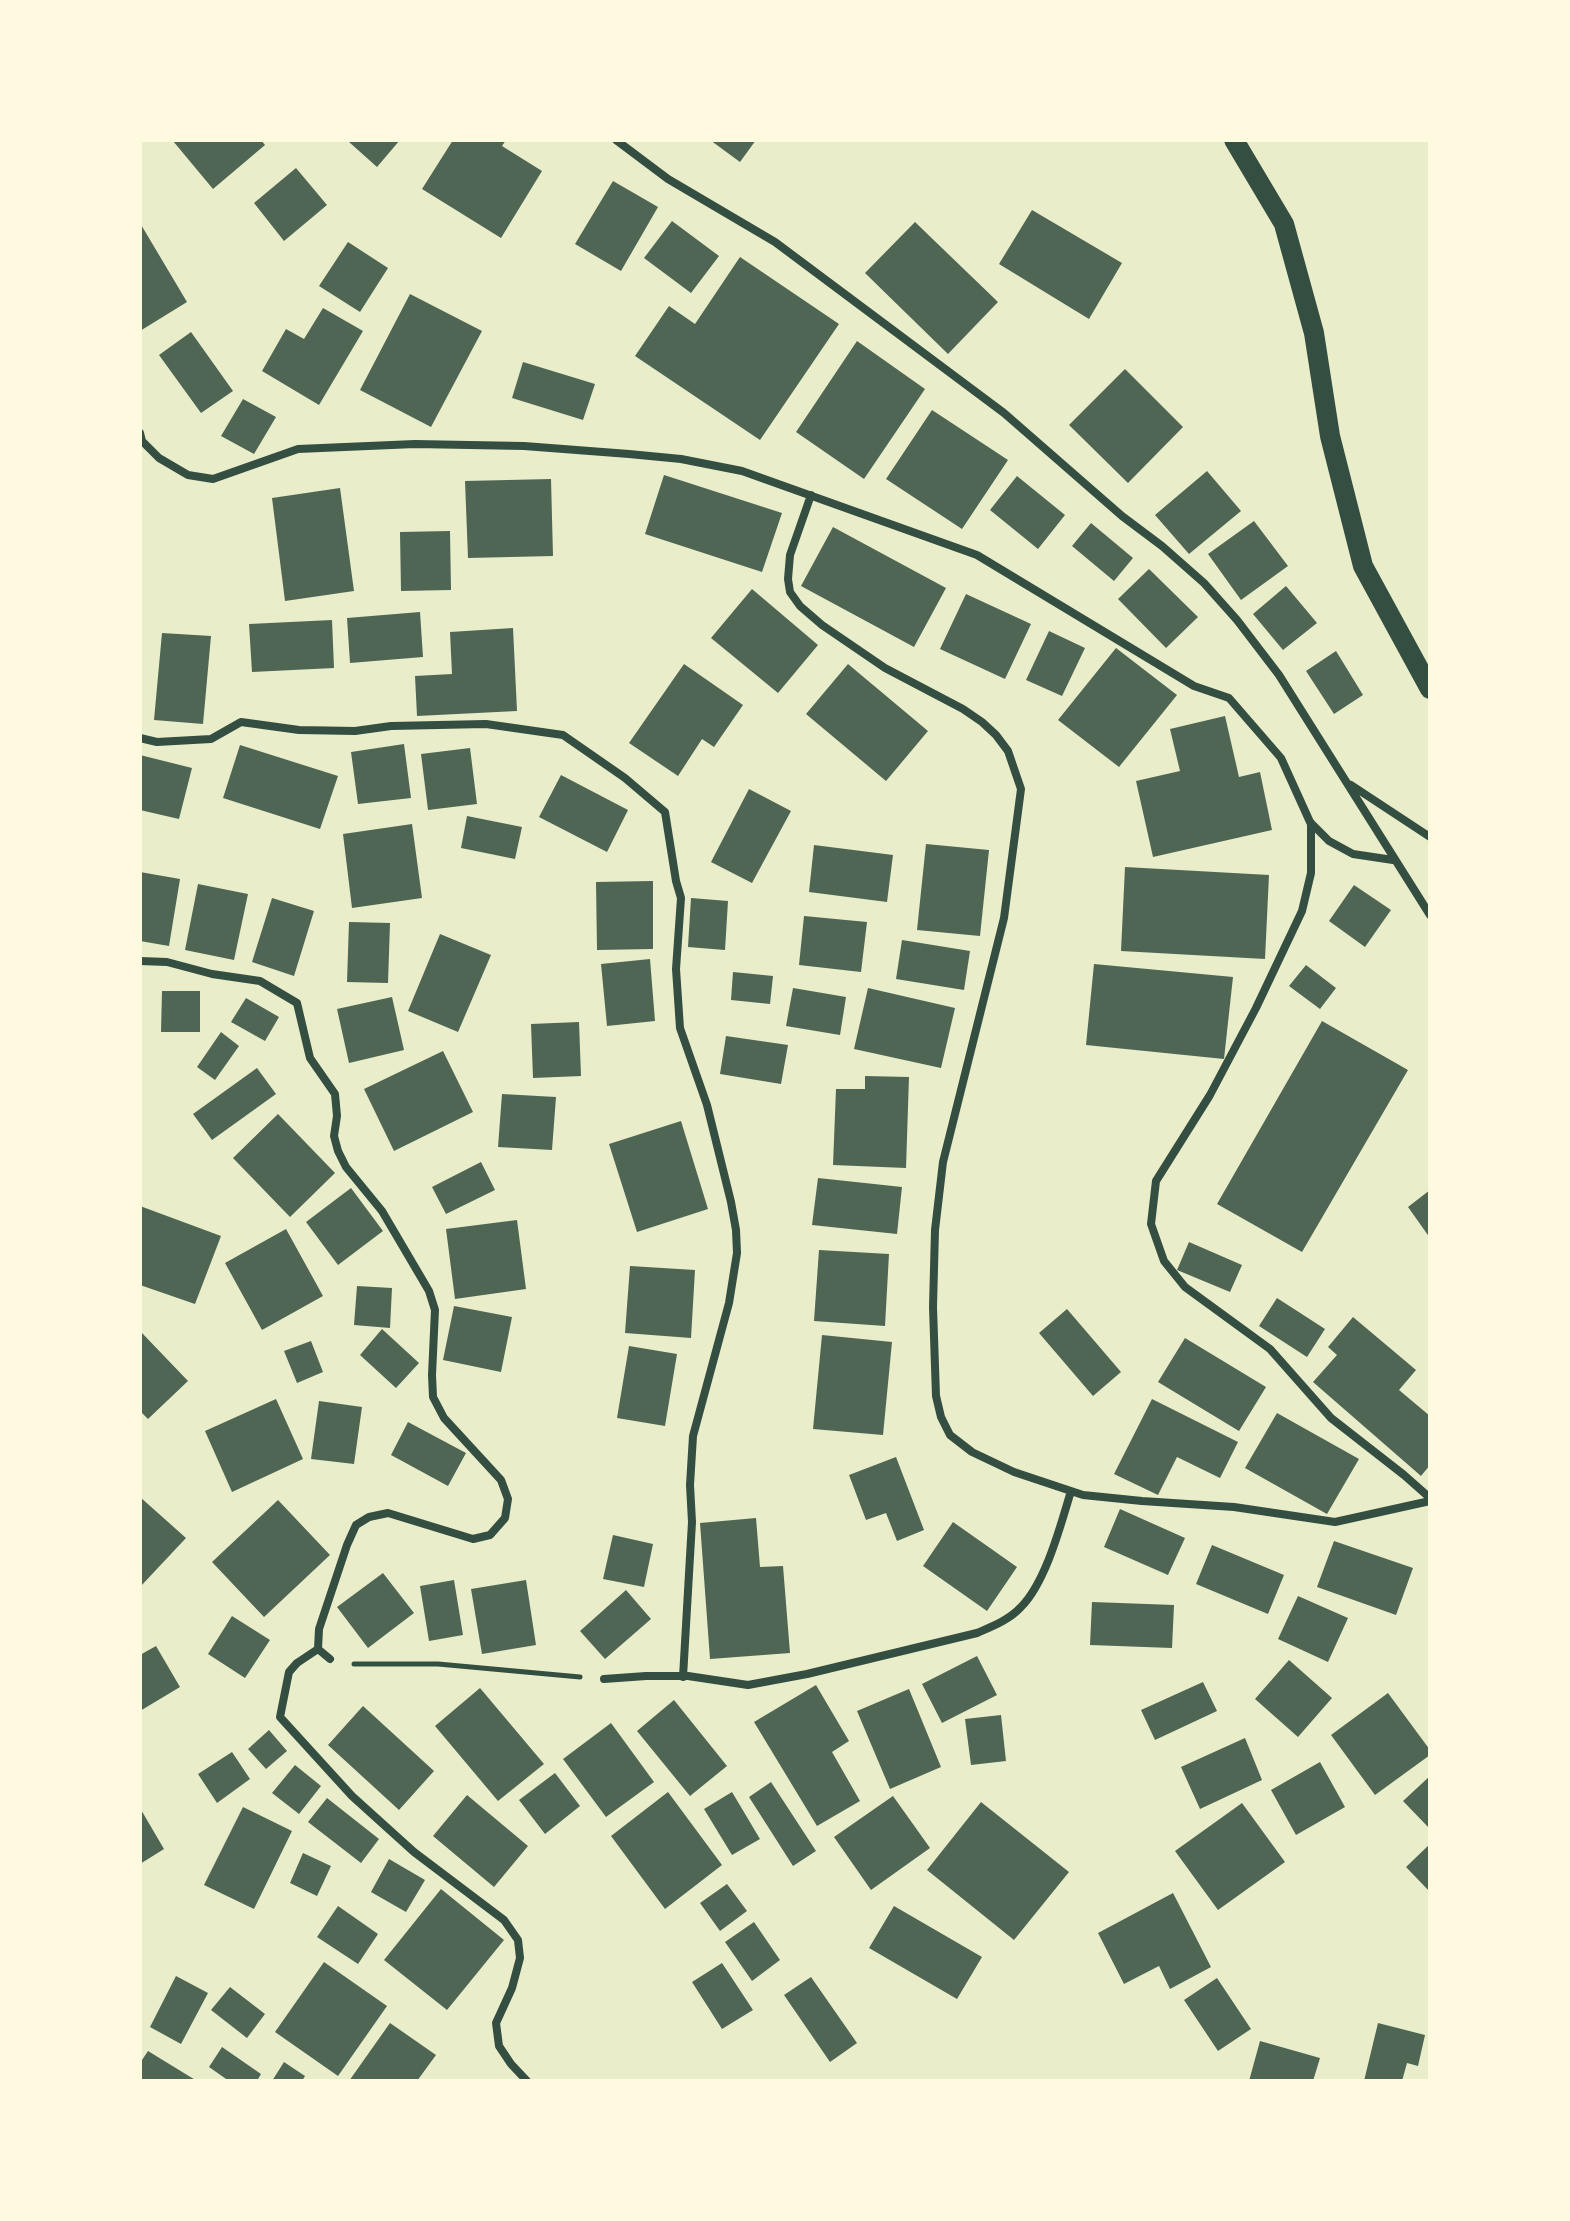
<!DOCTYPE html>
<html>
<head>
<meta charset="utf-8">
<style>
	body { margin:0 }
	#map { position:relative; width:1570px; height:2221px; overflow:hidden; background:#e9edc9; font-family:Cabin,sans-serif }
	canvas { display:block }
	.frame { position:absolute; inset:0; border:142px solid #fefae0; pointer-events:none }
</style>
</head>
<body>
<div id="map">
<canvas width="1570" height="2221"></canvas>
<div class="frame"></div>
</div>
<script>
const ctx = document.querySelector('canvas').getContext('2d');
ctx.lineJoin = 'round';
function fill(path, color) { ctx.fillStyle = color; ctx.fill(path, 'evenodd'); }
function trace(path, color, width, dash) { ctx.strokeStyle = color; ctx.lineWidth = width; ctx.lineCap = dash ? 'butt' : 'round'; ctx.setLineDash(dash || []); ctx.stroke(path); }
const building = new Path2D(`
	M174,140H261L265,145L213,189L173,141Z
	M352,140H400L377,167L349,142Z
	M453,140H506L502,146L542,171L501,238L422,189Z
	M710,140H756L740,162Z
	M296,168L327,205L284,241L254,203Z
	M613,181L658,207L621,271L575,244Z
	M1032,210L1122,263L1089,319L999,264Z
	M672,221L719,256L691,293L644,258Z
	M915,222L998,302L948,354L865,273Z
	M140,223L187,302L140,331Z
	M348,242L388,268L360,312L319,286Z
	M740,257L839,324L760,440L635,356L669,306L695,324Z
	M410,294L482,331L431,427L360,390Z
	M323,308L363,331L319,405L262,371L286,329L304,339Z
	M191,332L233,391L201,413L159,355Z
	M857,341L925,389L864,479L796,432Z
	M523,362L595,384L583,420L512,398Z
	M1125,369L1183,427L1128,483L1069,425Z
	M243,399L276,417L254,454L221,436Z
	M932,410L1008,460L962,529L886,479Z
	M1207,471L1241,511L1189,554L1155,515Z
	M664,475L782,513L762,572L645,534Z
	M1017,476L1065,515L1038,549L990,510Z
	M551,479L553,556L468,558L465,481Z
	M340,488L354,591L285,601L272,498Z
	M1254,521L1288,566L1241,600L1208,554Z
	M1091,523L1133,558L1114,581L1072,546Z
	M833,527L946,588L914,647L801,586Z
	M450,531L451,590L401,591L400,532Z
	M1149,569L1198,617L1166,648L1118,599Z
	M1286,586L1317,623L1283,650L1253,614Z
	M752,589L818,645L778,693L711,638Z
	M966,594L1031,624L1005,679L940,649Z
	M420,612L423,657L350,663L347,618Z
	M332,620L334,668L252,672L249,624Z
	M513,628L517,711L417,716L415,676L452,674L450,632Z
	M1049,631L1085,648L1062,696L1026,680Z
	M162,633L211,636L203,724L154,720Z
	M1116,648L1177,695L1119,767L1058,720Z
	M1336,651L1363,695L1334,714L1306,671Z
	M684,664L743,705L714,747L702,739L678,776L629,743Z
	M848,664L928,731L886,781L806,714Z
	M1225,716L1239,777L1260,772L1272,830L1153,857L1136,781L1180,771L1170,729Z
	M404,744L411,798L358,804L351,752Z
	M240,745L338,776L320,829L223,798Z
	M470,748L477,804L428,810L421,754Z
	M140,755L192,768L179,819L140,810Z
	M561,775L628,810L607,852L539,817Z
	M749,789L791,811L752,883L711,862Z
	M467,816L522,827L515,859L461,848Z
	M412,824L422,898L352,908L343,834Z
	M926,844L989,850L980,936L917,930Z
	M814,845L893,855L887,902L809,892Z
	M1125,867L1269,875L1265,959L1121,951Z
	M140,872L180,879L169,946L140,941Z
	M653,881V949L597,950L596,882Z
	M198,884L248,894L234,960L185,950Z
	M1354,885L1391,910L1365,947L1329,921Z
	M272,898L314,911L294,976L252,962Z
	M691,898L728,901L725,950L688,947Z
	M804,916L867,922L861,972L799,965Z
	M349,922L390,923L388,983L347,982Z
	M440,934L491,955L458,1032L408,1011Z
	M902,940L970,951L964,990L896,979Z
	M650,959L655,1021L607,1026L601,964Z
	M1094,964L1233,977L1224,1059L1086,1045Z
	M1306,965L1336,988L1320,1009L1289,986Z
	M733,972L773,976L770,1004L731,1000Z
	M793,988L846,997L840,1035L786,1026Z
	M868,988L955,1008L941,1068L854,1049Z
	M162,991H200V1032H161Z
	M392,997L404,1050L349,1063L337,1009Z
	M246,998L279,1017L265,1041L231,1022Z
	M1322,1021L1408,1070L1302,1252L1217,1204Z
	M579,1022L581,1076L533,1078L531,1024Z
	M221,1032L239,1046L215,1080L197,1067Z
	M726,1036L788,1045L781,1084L720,1074Z
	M443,1051L473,1112L394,1151L364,1089Z
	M257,1068L276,1094L212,1140L193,1114Z
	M865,1076L909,1077L906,1168L833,1165L836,1089H865Z
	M502,1094L556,1097L552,1150L498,1147Z
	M278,1114L335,1173L290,1217L233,1158Z
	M681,1121L708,1209L637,1232L609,1144Z
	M481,1162L495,1190L446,1214L432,1187Z
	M818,1178L902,1187L897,1234L812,1225Z
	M351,1188L383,1231L338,1265L306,1222Z
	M1430,1190V1238L1408,1207Z
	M140,1206L221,1236L195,1304L140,1285Z
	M517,1220L526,1289L455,1299L446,1229Z
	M286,1229L323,1296L262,1330L225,1263Z
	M1189,1242L1242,1265L1230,1292L1177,1270Z
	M819,1250L889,1254L885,1326L814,1321Z
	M630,1266L695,1270L691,1338L625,1333Z
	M357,1286L392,1288L390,1328L354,1325Z
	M1277,1298L1325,1329L1307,1357L1259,1326Z
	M454,1306L512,1317L501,1372L443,1360Z
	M1067,1309L1121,1372L1093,1396L1039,1333Z
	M1353,1317L1416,1370L1399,1390L1430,1416V1465L1421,1476L1313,1382L1337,1355L1328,1347Z
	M382,1329L419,1363L396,1388L360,1355Z
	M142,1333L188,1381L148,1419L140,1411V1335Z
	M822,1335L892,1342L883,1435L813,1429Z
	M1185,1338L1266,1387L1239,1431L1158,1382Z
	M311,1341L323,1372L297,1383L284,1351Z
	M629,1346L677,1354L665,1426L617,1418Z
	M276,1399L303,1459L232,1492L205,1431Z
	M1152,1399L1238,1442L1220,1478L1177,1457L1158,1495L1114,1474Z
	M319,1401L362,1407L354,1464L311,1459Z
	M1277,1413L1359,1459L1327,1514L1245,1468Z
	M408,1422L466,1453L448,1486L391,1455Z
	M896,1457L924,1530L897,1541L886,1513L866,1520L849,1475Z
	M140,1497L186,1538L140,1587Z
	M278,1500L330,1555L264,1617L212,1562Z
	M1120,1509L1185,1538L1168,1575L1104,1547Z
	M756,1518L760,1567L783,1566L790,1653L710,1659L700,1523Z
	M953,1522L1017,1567L987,1611L923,1566Z
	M613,1535L653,1544L644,1587L603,1579Z
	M1334,1541L1413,1568L1396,1615L1317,1587Z
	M1212,1545L1284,1575L1268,1614L1196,1584Z
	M383,1573L414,1613L368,1648L337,1607Z
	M454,1580L463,1635L429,1641L420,1586Z
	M526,1580L536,1645L482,1654L471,1589Z
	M626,1590L651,1619L605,1659L580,1631Z
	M1298,1596L1348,1618L1328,1662L1278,1639Z
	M1092,1602L1174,1605L1172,1648L1090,1645Z
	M232,1616L270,1640L245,1678L208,1654Z
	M156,1646L180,1687L140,1711V1655Z
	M977,1656L997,1695L942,1723L922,1684Z
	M1289,1660L1332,1698L1298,1737L1255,1699Z
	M1203,1682L1217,1711L1155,1740L1141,1710Z
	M816,1685L849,1741L832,1752L860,1801L817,1826L754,1722Z
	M480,1688L544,1764L498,1801L435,1726Z
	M909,1689L941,1767L890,1789L857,1711Z
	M1388,1693L1430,1750V1755L1375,1795L1331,1735Z
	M674,1700L727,1766L690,1796L637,1731Z
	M363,1706L434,1771L399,1810L328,1745Z
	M1001,1715L1006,1761L971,1765L965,1719Z
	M611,1723L654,1782L606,1817L563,1759Z
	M269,1730L287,1751L266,1769L248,1749Z
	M1245,1738L1262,1780L1200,1809L1181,1767Z
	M232,1752L250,1779L217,1803L198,1774Z
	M1320,1762L1345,1807L1296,1835L1271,1790Z
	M295,1765L321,1786L299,1814L272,1793Z
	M555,1773L580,1806L545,1834L519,1800Z
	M1430,1776V1829L1403,1801Z
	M771,1782L816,1851L793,1866L749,1797Z
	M668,1792L722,1865L665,1909L611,1836Z
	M732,1792L760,1839L732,1855L704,1809Z
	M467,1795L528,1846L494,1887L433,1836Z
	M893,1796L930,1848L871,1890L834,1837Z
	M327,1798L379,1839L361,1863L308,1822Z
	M981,1802L1069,1872L1014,1940L927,1870Z
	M1242,1803L1285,1862L1218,1910L1175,1851Z
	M243,1807L292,1831L254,1909L204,1885Z
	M140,1808L164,1849L140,1864Z
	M1430,1844V1892L1406,1867Z
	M303,1853L331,1866L317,1896L290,1883Z
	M389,1859L425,1880L406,1912L371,1892Z
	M727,1884L747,1911L720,1931L700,1903Z
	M441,1889L504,1940L447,2010L384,1960Z
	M1173,1893L1211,1967L1170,1989L1159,1966L1124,1984L1098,1933Z
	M338,1906L378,1934L358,1964L317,1937Z
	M894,1906L982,1957L957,1999L869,1948Z
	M754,1922L780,1960L752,1981L725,1942Z
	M324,1962L387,2006L338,2076L275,2032Z
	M722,1963L753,2010L722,2029L692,1982Z
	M176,1976L208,1993L181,2044L150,2027Z
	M811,1977L857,2043L830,2062L784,1995Z
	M1217,1978L1251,2029L1218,2051L1184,2000Z
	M230,1987L265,2014L247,2038L211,2010Z
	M390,2023L436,2055L417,2081H349Z
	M1378,2023L1425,2035L1418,2066L1407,2063L1402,2081H1364Z
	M1260,2041L1320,2058L1313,2081H1249Z
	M222,2047L261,2074L257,2081H229L209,2067Z
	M148,2051L197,2081H140V2063Z
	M284,2062L305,2076L302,2081H272Z`);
const path = new Path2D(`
	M354,1664H438L580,1677`);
const minor = new Path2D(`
	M616,140L668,179L775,242L1004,413L1122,516L1162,546L1204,583L1237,620L1279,675L1430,915
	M140,433L142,441L159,458L188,475L213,479L298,449L415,444L524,446L629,454L681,459L742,471L977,555L1194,686L1229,698L1281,758L1310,822L1329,841L1353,854L1393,860
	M811,495L790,555L788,579L790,592L800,606L822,625L885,668L963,709L982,722L996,735L1008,751L1021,789L1004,918L943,1162L935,1230L933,1307L936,1396L941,1417L950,1435L972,1452L1014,1472L1083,1495L1142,1501L1234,1507L1335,1522L1430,1501
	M140,738L157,742L211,739L241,722L299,730L355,731L391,726L486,724L563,735L625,778L665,812L676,881L681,898L676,969L680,1028L707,1105L731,1202L736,1230L737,1253L729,1303L693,1436L690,1485L692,1522L683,1677
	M1351,785L1430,837
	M1311,823V873L1302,911L1256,1008L1210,1095L1156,1181L1151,1224L1164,1261L1185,1287L1270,1349L1331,1418L1404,1475L1430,1498
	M140,961L167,962L212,974L260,981L297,1003L310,1058L335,1094L337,1116L334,1136L338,1151L346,1167L382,1211L429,1291L435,1310L432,1375L433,1397L444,1418L501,1480L508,1499L505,1518L490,1535L473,1539L388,1513L369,1517L356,1525L347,1545L319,1629L318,1649L330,1659
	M318,1649L297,1663L289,1672L280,1717L352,1796L414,1852L504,1920L518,1940L520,1958L512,1988L496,2023L499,2046L511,2064L527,2081
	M604,1679L646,1676H688L748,1685L807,1674L977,1633C993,1626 1009,1620 1021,1607C1046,1582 1061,1524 1071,1491`);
const primary = new Path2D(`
	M1234,140L1284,224L1314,333L1330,436L1363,566L1430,689`);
fill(building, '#4f6655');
trace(path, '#344e41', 5);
trace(minor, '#344e41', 8);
trace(primary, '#344e41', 20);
</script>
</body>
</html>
